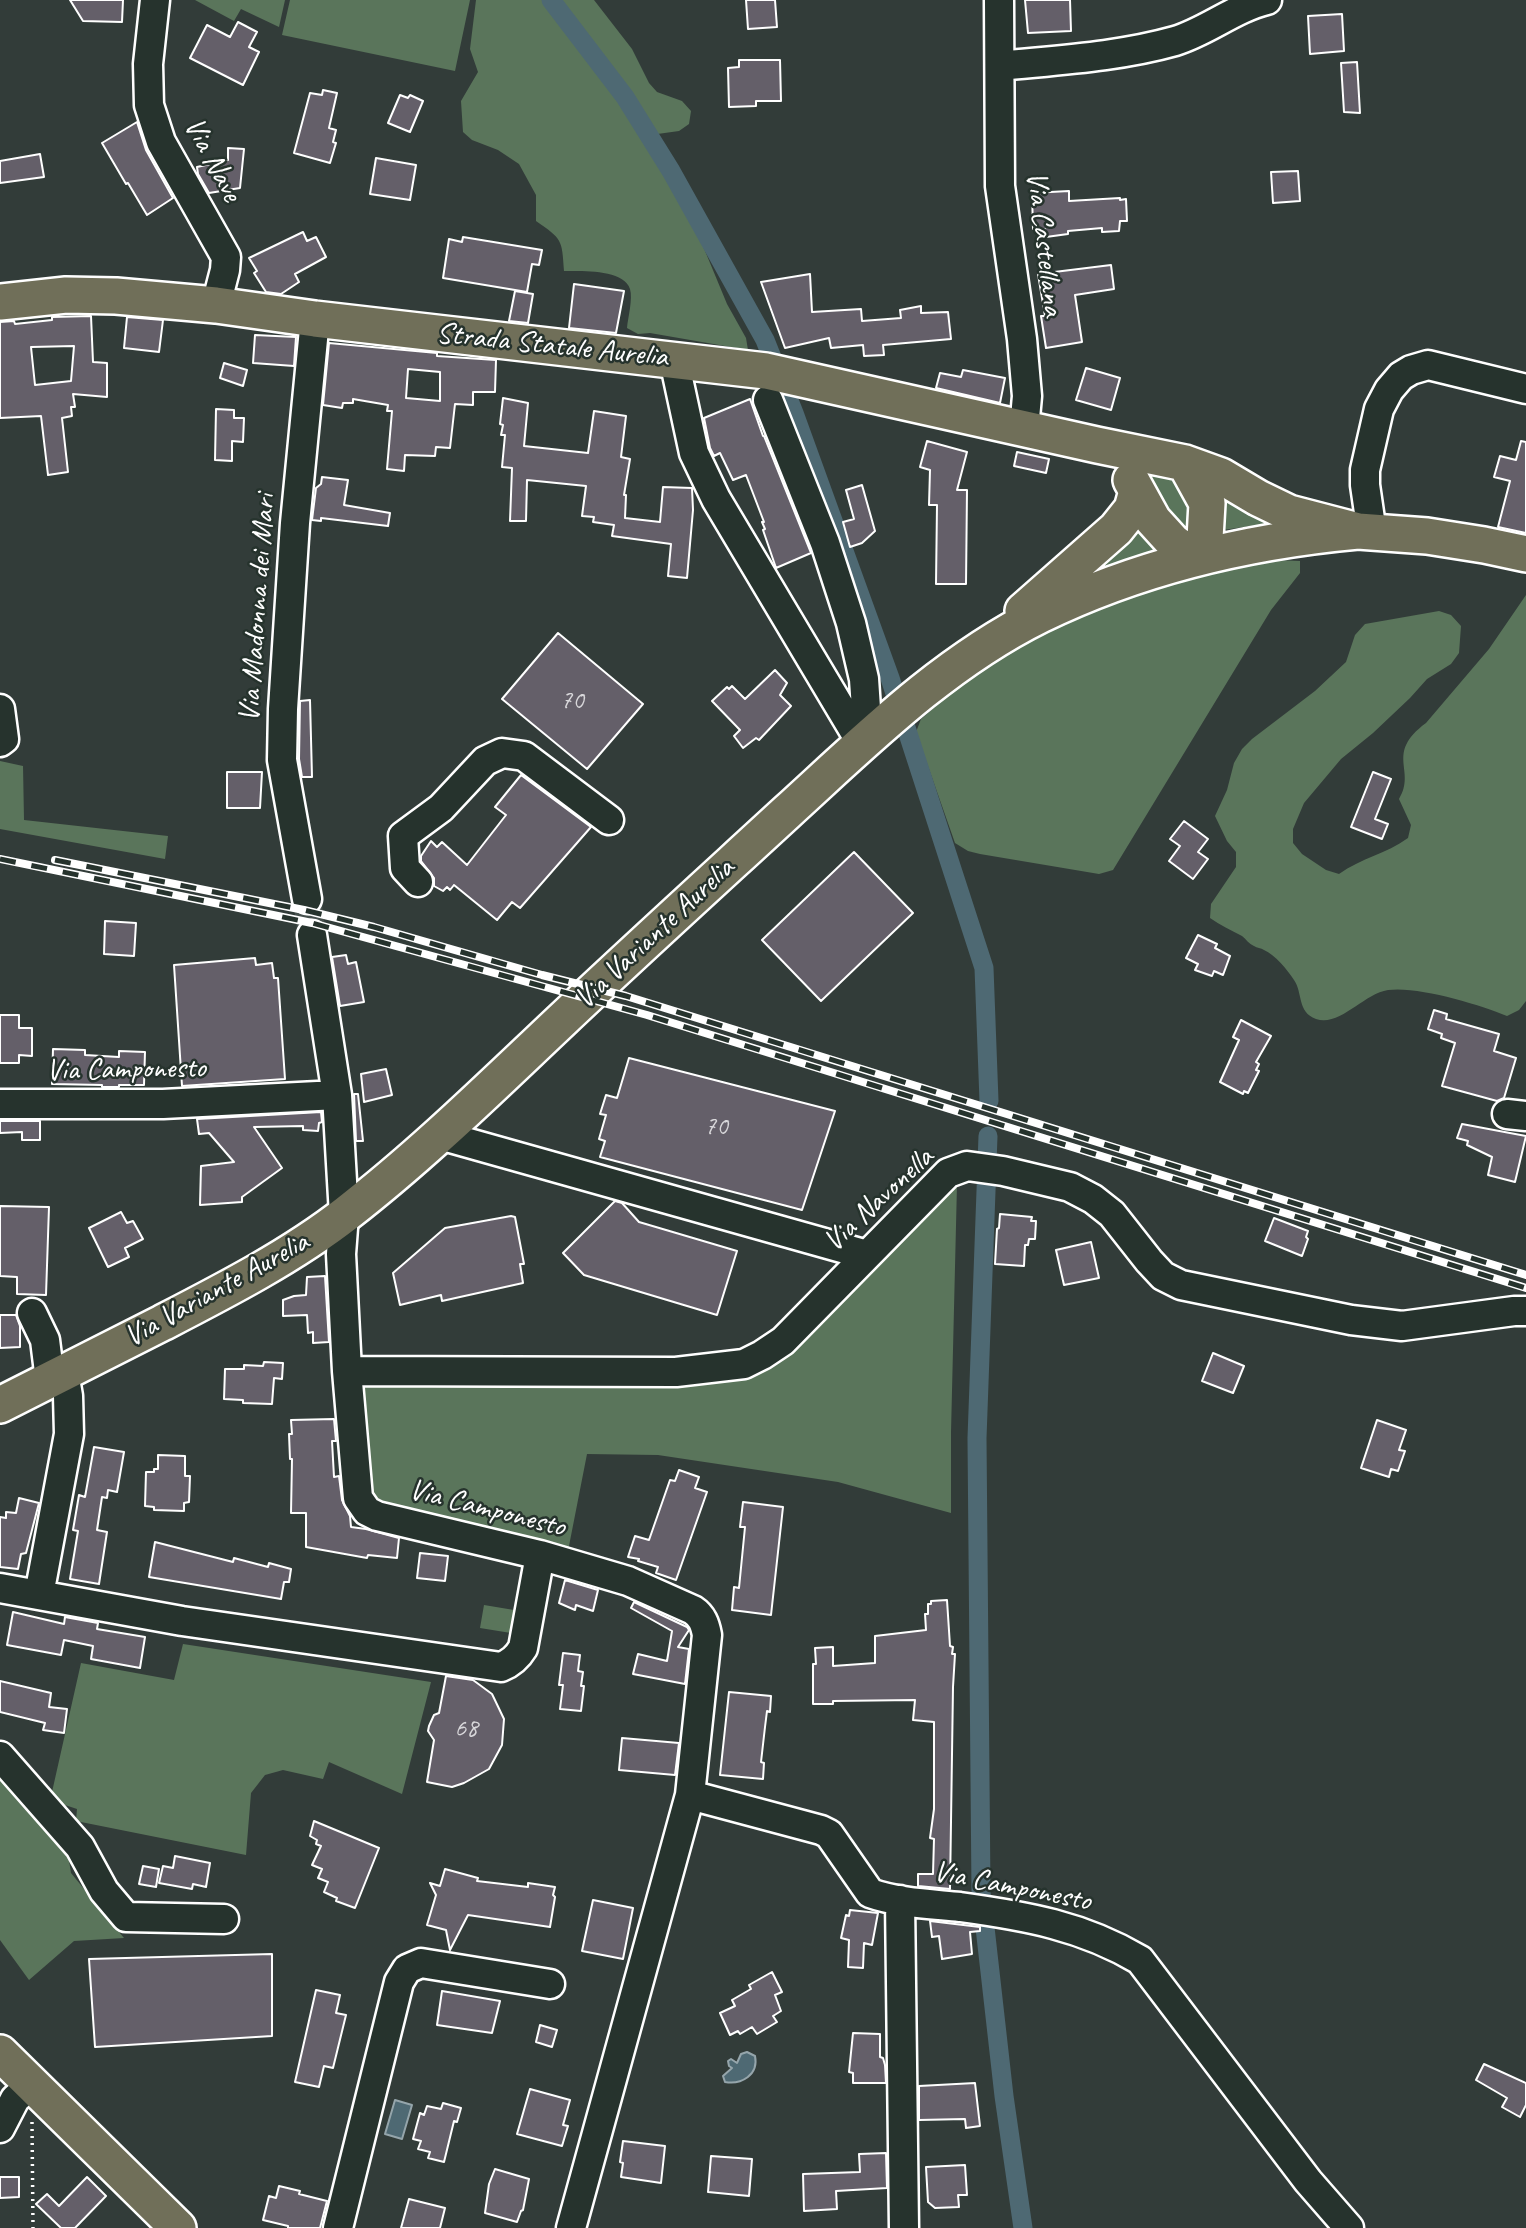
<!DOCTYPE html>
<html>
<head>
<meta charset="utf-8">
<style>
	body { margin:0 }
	canvas { display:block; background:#323c39 }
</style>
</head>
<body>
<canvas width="1526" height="2228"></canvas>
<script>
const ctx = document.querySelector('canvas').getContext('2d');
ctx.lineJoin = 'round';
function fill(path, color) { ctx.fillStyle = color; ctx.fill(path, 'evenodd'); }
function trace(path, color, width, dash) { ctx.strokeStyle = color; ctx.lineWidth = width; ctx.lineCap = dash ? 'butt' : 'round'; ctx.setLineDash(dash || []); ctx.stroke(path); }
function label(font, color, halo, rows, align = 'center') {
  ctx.font = font + ' Caveat,sans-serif'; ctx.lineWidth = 5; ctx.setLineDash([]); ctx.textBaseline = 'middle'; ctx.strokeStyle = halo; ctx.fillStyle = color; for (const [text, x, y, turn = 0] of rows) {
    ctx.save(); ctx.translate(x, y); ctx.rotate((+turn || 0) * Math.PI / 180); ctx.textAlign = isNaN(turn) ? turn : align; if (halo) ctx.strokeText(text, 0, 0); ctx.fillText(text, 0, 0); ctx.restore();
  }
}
const green = new Path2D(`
	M195,0H285L279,27L241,9L234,21Z
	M290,0H470L455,71L282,35Z
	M476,0H594L632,49L649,83L657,92L682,101L691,111L689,124L679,131L643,136L703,246L727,304L746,338L748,350L650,333L638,334L627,328C628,317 633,299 630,289C624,269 581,271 564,271C562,239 562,239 536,221V195L519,164L498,150L472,140L463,132L461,101L478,72L470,49Z
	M1139,462L1185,482L1195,534L1178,536Z
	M1210,480L1286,521L1216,531Z
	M1140,527L1163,547L1076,579Z
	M1276,560L1300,561V573L1271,610L1113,870L1099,874L980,854L968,851L955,843L916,732L921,719L965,681L1024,644L1073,618L1131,595L1202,571Z
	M1526,595V1001L1519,1010L1507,1016C1478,1004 1418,986 1388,990C1363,994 1340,1027 1316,1019C1297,1012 1303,993 1294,980C1287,969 1275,955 1264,950C1261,948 1257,948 1254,946C1249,944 1246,939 1242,936C1231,930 1220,925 1210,918L1211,904L1236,867V852L1227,841L1215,816L1227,790L1234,763L1242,749L1252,739L1315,691L1346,662L1355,635L1365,624L1439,611L1451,615L1461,626L1459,653L1451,664L1427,679L1410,698L1373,733L1341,759L1304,803L1293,829V843L1302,854L1326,870L1339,874C1361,858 1386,854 1408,838L1411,825L1399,799C1417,770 1384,754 1426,723L1489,649Z
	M0,761L23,766L24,820L168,836L165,859L0,829Z
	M954,1181L957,1184L951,1432V1513L838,1482L658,1455L587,1454L568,1551L377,1505L370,1498L357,1393L364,1382L747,1375Z
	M484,1605L514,1610L511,1633L480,1628Z
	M183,1644L431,1682L402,1794L329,1762L323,1779L283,1770L265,1775L251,1793L246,1855L76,1821L77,1809L59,1803L52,1792L81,1663L174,1680Z
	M0,1776L68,1854L71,1873L124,1938L74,1941L29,1980L0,1940Z`);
const water = new Path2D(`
	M747,2052L755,2056C759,2075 741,2085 725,2082L723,2076L732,2068L729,2066L728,2061L731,2059L737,2063L741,2054Z
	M395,2100L412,2105L402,2139L385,2134Z`);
const canal = new Path2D(`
	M551,0L625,97L671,171L765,340L794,413L890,678L984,968L989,1101
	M988,1136L977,1438L981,1892L1004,2096L1023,2228`);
const building = new Path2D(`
	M70,0H123L122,22L83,21Z
	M746,0H775L777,27L748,29Z
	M1025,0H1070L1071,31L1028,33Z
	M1342,14L1344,51L1310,54L1308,16Z
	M238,22L257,32L249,47L259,52L243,85L190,58L207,25L230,37Z
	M739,60H780L781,101H756V106L729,107L728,68L739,67Z
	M1357,62L1360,113L1344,112L1341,63Z
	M323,90L337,93L329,128L336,130L333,142L336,143L330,163L294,153L310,93L322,95Z
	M400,95L408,98L410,95L423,101L410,132L388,123Z
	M137,122L146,150L173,198L147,215L128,183L126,184L102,143Z
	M228,148L244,149L240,188L209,193L198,174L197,167L228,160Z
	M40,154L44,177L0,183V161Z
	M376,158L416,165L410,200L370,194Z
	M1298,171L1300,201L1273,203L1271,172Z
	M1069,191V201L1120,198V200L1126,199L1127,221H1120L1119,231L1102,232V228L1068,231V234L1046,237L1045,229H1033L1032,193Z
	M303,232L307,241L316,237L326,257L295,274L299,282L281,294L266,292L254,273L257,271L249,258Z
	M463,237L542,250L539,265L532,264L527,292L443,278L449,239L462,242Z
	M1111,265L1114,289L1075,295L1082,342L1046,348L1041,316H1045L1038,274Z
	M810,274L812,312L861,309L862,321L901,318L900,310L921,306V313L948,312L951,339L883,345L884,355L864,356L863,345L831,348L829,338L785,348L761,282Z
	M574,284L624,291L616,333L569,328Z
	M515,291L533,294L528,323L509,321Z
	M91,316L93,362L107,363V397L73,394L75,407H71L72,416L62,418L68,472L48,475L41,416L0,418V322L14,321L15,324L52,320V317ZM74,346L71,381L35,385L31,347Z
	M127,317L163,320L159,352L124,348Z
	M255,335L296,337L294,366L253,363Z
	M329,343L437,353V356L496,360L495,392H473V405L455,404L450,448L436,447L435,456L405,455L404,471L387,469L392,411H387L388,405L353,399V403H343L342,408L323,405ZM408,369L440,372V401L406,398Z
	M224,363L247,370L243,386L220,378Z
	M1086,368L1120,378L1111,410L1076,400Z
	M963,370L1005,378L1000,403L936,388L940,373L961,377Z
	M503,398L528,403L524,446L588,453L594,411L626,416L621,457L630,459L624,495H626L625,518L660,522L663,487L692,488L693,510L687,578L668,576L671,544L612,536L614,525L593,522L594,517L582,516L586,486L527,480L526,521H510L512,468L502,467L505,435H501L503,425L500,424Z
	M750,399L763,436H764L811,553L776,568L763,530L765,529L762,522H764L746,475L733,480L720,453L714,456L710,448L704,418Z
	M216,409L234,410V418H244L243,442L232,441V461L215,460Z
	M927,441L967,452L957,490H967L966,584H936L937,505H929L930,470L920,467Z
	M1521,441L1526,442V533L1498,527L1510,481L1494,477L1500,456L1516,460Z
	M1017,452L1049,459L1046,473L1014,466Z
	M322,477L348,480L344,505L390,513L388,526L321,518V521L312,520L316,488L321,484Z
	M862,485L875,531L862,543L850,547L843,522L854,519L846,490Z
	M558,633L643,704L587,769L502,699Z
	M775,670L787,683L780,695L791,706L759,740L756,738L743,748L734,736L740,730L712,701L727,687L729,689L732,686L745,699Z
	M310,700L312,777H302L299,759L300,701Z
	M227,772H262L260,808H227Z
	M1373,772L1391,779L1375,819L1388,824L1382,839L1351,827Z
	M521,775L591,827L520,908L512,902L497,920L454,885L450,890L447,887L443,891L434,886V878L421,861V856L431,841L437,847L442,842L467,865L506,815L495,807Z
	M1184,821L1208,839L1198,852L1208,859L1193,879L1169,861L1180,846L1170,839Z
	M854,852L913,913L821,1001L762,940Z
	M105,921L136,923L134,956L104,954Z
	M1198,935L1217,944L1215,948L1230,956L1223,975L1214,971L1212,976L1195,970L1198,964L1186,958Z
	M346,955L348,964L356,962L364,1002L340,1006L332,957Z
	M255,958L256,965L272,963L274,978H278L285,1079L182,1086L174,965Z
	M1434,1010L1447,1014L1446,1019L1499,1034L1494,1051L1516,1058L1504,1098L1497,1101L1442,1086L1455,1043L1441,1038L1442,1034L1428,1029Z
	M0,1015H19V1028H32V1056L19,1055V1063H0Z
	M1241,1020L1271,1036L1256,1062L1259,1064L1256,1070L1259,1071L1248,1093L1244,1091L1243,1094L1220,1082L1239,1040L1233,1037Z
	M53,1049L85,1050V1055L119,1057V1051L145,1052L144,1085H119V1087H102V1085L52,1084Z
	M629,1058L835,1111L802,1210L600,1157L605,1141L599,1139L606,1115L600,1114L606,1095L617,1098Z
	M386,1069L392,1095L364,1102L361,1074Z
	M354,1094H358L363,1141H356Z
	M321,1112L322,1122L319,1123L318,1131L303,1130V1126L254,1127L282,1168L242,1197V1202L200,1205L201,1166L234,1162L209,1133L199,1134L197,1119Z
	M0,1121H40V1140H22V1132L0,1133Z
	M1462,1124L1526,1136L1515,1182L1488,1175L1492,1157L1467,1145L1468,1141L1457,1138Z
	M615,1201L622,1203L639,1222L737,1251L717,1315L584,1275L563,1253Z
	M0,1206L49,1207L46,1295L17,1294V1277L0,1276Z
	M121,1212L127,1223L133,1221L143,1239L125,1248L129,1257L108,1267L89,1228Z
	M1000,1214L1032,1217L1031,1221H1036L1035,1239H1029L1028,1245H1025L1024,1266L995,1264L997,1229L999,1228Z
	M511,1216L515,1217L524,1264H520L523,1283L442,1301L441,1295L400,1305L393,1273L445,1228Z
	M1274,1218L1308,1231L1306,1237L1308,1239L1302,1256L1265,1241Z
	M1091,1242L1099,1278L1064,1285L1056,1250Z
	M325,1276L329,1342L313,1343V1332L308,1333L307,1315L283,1316V1300L294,1296L306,1295L307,1277Z
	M0,1315H16L20,1326V1347L0,1348Z
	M1213,1353L1244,1366L1233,1393L1202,1381Z
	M264,1362L283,1363L282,1379L274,1378L272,1404L243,1403V1400L224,1399L225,1369H244V1365L263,1366Z
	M334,1419L336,1441H332L334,1477L339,1476L342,1500L350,1516L351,1527L366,1529L399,1538L397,1558L368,1555L367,1558L306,1547V1513H291L292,1459H290L289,1434H292L291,1420Z
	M1377,1420L1406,1430L1399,1450L1405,1451L1398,1471L1391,1469L1389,1477L1361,1468Z
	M94,1447L124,1452L117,1492L108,1490L107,1498L102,1497L97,1530L107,1532L99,1584L70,1579L78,1531L73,1530L79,1495L85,1497Z
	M158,1455L185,1456V1476H190L189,1502L184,1503V1511L154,1510V1507L145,1506L146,1472H154V1469H158Z
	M679,1470L699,1477L695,1488L707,1492L676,1580L656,1573L658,1567L638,1561L639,1559L628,1557L635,1536L649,1540L670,1480L675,1481Z
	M19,1498L39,1503L26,1553L21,1554L18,1569L0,1567V1517L6,1518V1512L16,1513Z
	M743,1502L783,1507L771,1615L732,1610L734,1587L739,1588L745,1527H740Z
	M155,1542L233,1562L234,1558L268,1567L269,1563L291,1569L289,1582H284L281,1599L149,1577Z
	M420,1553L448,1556L445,1581L417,1578Z
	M565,1580L598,1590L593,1611L576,1605L575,1610L559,1603Z
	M947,1600L950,1646L953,1647L952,1654H955L953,1687L950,1889L918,1886V1874H933L934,1839L930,1838L934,1809V1722L913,1720L915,1700L833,1701V1704H813V1664H816L815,1648L833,1647V1666L875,1663V1636L926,1630L925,1614H928V1604H931V1601Z
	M634,1602L687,1627L689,1630L678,1647L689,1649L685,1684L633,1674L638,1654L667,1661L672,1631L631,1608Z
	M13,1612L64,1624L65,1617L98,1623L97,1629L145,1637L140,1668L91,1659L93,1646L64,1640L61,1655L7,1645Z
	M563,1653L580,1655L578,1671L583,1672L581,1686H584L581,1711L560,1709L563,1685H559Z
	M446,1676L473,1680L492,1694L504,1719L502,1745L489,1769L464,1783L452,1787L427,1782L434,1740L428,1731L429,1726L434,1715L439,1713Z
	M0,1681L51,1693L49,1707L67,1709L64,1733L43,1730L45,1723L0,1712Z
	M729,1692L771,1696L770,1712L767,1711L765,1727L761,1762L764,1763L763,1779L720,1775Z
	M622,1738L679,1743L675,1775L619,1770Z
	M314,1821L379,1848L355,1908L336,1901L337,1898L324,1892L328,1882L318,1878L322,1869L312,1865L321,1846L316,1844L317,1840L310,1836Z
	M175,1856L210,1863L206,1887L193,1884L192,1889L159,1883L163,1866L173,1868Z
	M143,1866L159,1869L156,1887L139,1884Z
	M445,1869L478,1878L477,1881L528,1887V1883L555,1887L553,1895L555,1897L550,1927L468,1915L450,1950L446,1930L427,1925L436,1895L430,1883L440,1886Z
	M593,1900L633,1908L623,1959L582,1951Z
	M850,1910L878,1913L872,1945L864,1943L863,1968L848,1967L849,1940L841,1938L846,1915L849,1916Z
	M930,1921L980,1927V1931L970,1932L972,1954L942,1959L939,1936L932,1937Z
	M272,1954V2036L95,2047L89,1959Z
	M772,1972L782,1992L775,1995L781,2011L773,2016L777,2022L757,2034L752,2027L740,2034L738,2031L730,2035L720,2013L735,2006L732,2000L751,1989L749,1985Z
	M316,1990L340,1995L336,2013L346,2015L333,2068L324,2066L319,2087L295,2082Z
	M442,1991L500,2001L492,2033L437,2025Z
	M540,2025L557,2030L552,2047L536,2042Z
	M853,2033L880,2034V2057L883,2058L885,2065L886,2083H853V2073L849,2072Z
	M1484,2064L1526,2083V2105L1520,2117L1502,2107L1507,2098L1476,2080Z
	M975,2083L980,2126L966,2128L965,2119L919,2120V2086Z
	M530,2089L570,2100L563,2125L568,2126L562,2146L517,2134Z
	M443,2103L461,2108L457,2122L454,2121L444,2162L428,2158L430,2152L418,2149L421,2141L413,2139L420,2113L424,2115L427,2106L441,2109Z
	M623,2141L665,2146L661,2183L621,2177L623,2163L620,2162Z
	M886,2153L887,2188L836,2191L837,2209L804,2211L803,2174L860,2172L859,2154Z
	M711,2156L752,2159L749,2196L708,2192Z
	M965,2165L967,2195H958L959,2207L935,2208L928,2202L926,2167Z
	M495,2169L529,2179L523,2210L521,2211L517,2222L485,2213L489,2184Z
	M0,2177H19V2197L0,2198Z
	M87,2177L106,2196L75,2228H61L36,2204L47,2194L59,2206Z
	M279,2186L300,2191L299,2194L327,2201L320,2228H288V2226L263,2220L269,2196L276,2198Z
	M409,2199L445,2208L440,2228H401Z`);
const minorTunnel = new Path2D(`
	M307,899L312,935`);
const path = new Path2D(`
	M32,2122L33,2228`);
const minor = new Path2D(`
	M155,0L148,64L149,105L161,142L226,257L225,270L216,305
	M999,0L1000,186L1022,339L1027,396L1024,429
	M1000,66C1058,60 1118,57 1175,41C1206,32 1234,8 1267,0
	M674,360L694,453L716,499L862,744
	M768,400L825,543L851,623L864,679L868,738
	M1372,533L1365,485V470L1379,409L1389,390L1401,376L1411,370L1428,365L1526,389
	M0,709L4,739L0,742
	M418,882L405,868L403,836L441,808L485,761L502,753L524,756L609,820
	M307,899L282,760L283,709L295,523L315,319
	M312,935L337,1095L344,1215L341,1254L347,1371L358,1498L367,1511L377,1516L540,1555L628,1581L693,1610C702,1616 705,1624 707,1635L690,1795L821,1830L829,1834L870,1893C898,1903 931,1904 960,1907C1026,1916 1083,1926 1140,1960L1308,2181L1349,2228
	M0,1104H163L337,1095
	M1507,1114L1526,1116
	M440,1135L867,1255
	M32,1313L45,1340L50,1380
	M347,1371L676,1372L744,1364L762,1355L783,1341L948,1173L967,1166L1003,1171L1070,1187L1093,1199L1112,1214L1149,1261L1163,1276L1181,1285L1351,1320L1402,1326L1514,1311H1526
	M0,1588L182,1621L501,1667C511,1663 517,1658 523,1648L540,1555
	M39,1595L69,1434L68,1396L64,1373
	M0,1756L80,1847L104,1891L126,1917L224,1919
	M900,1900L904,2228
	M0,2128L15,2099L31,2085
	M338,2228L399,1982L407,1969L421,1963L550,1984
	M571,2228L690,1795`);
const major = new Path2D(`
	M0,302L66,295L116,296L216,305L315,319L766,371L1097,445L1185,463L1221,476L1258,498L1289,513L1358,531L1427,536L1484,545L1526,554
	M1185,463L1207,503L1204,556
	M1131,480L1153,520L1173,542L1194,558
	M1023,611L1116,529L1132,509L1137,491
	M0,1405C54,1378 108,1350 162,1323C224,1291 292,1256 347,1213C423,1154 492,1086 562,1020C636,950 712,881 787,812C866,740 943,663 1040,615C1141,566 1248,541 1358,531
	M0,2053L178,2228`);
const rail = new Path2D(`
	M0,859L312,923L647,1015L1526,1288
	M55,860L304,910L374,927L542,975L626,996L1526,1275`);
const numberNames = [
	["70",572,701],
	["70",716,1127],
	["68",466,1729]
];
const streetNames = [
	["Via Nave",212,160,62],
	["Via Castellana",1044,244,83],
	["Strada Statale Aurelia",552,346,6],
	["Via Madonna dei Mari",258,608,-86],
	["Via Variante Aurelia",655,934,-43],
	["Via Camponesto",126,1070,-1],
	["Via Navonella",879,1200,-43],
	["Via Variante Aurelia",217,1290,-29],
	["Via Camponesto",487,1509,14],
	["Via Camponesto",1012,1887,11]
];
fill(green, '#5a755b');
fill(water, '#4e6973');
trace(water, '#95a5ab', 2);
trace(canal, '#4e6973', 19);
fill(building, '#645f69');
trace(building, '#fff', 2);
trace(minorTunnel, '#46504d', 28, [28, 14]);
trace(minor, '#fff', 33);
trace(major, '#fff', 40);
trace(path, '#fff', 3.5, [2, 5]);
trace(minor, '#26332d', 28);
trace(major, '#706f59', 35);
trace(rail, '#fff', 8);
trace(rail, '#26332d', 5, [16]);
label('26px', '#d8d7da', null, numberNames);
label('30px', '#fff', '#26332d', streetNames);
</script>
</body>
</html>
